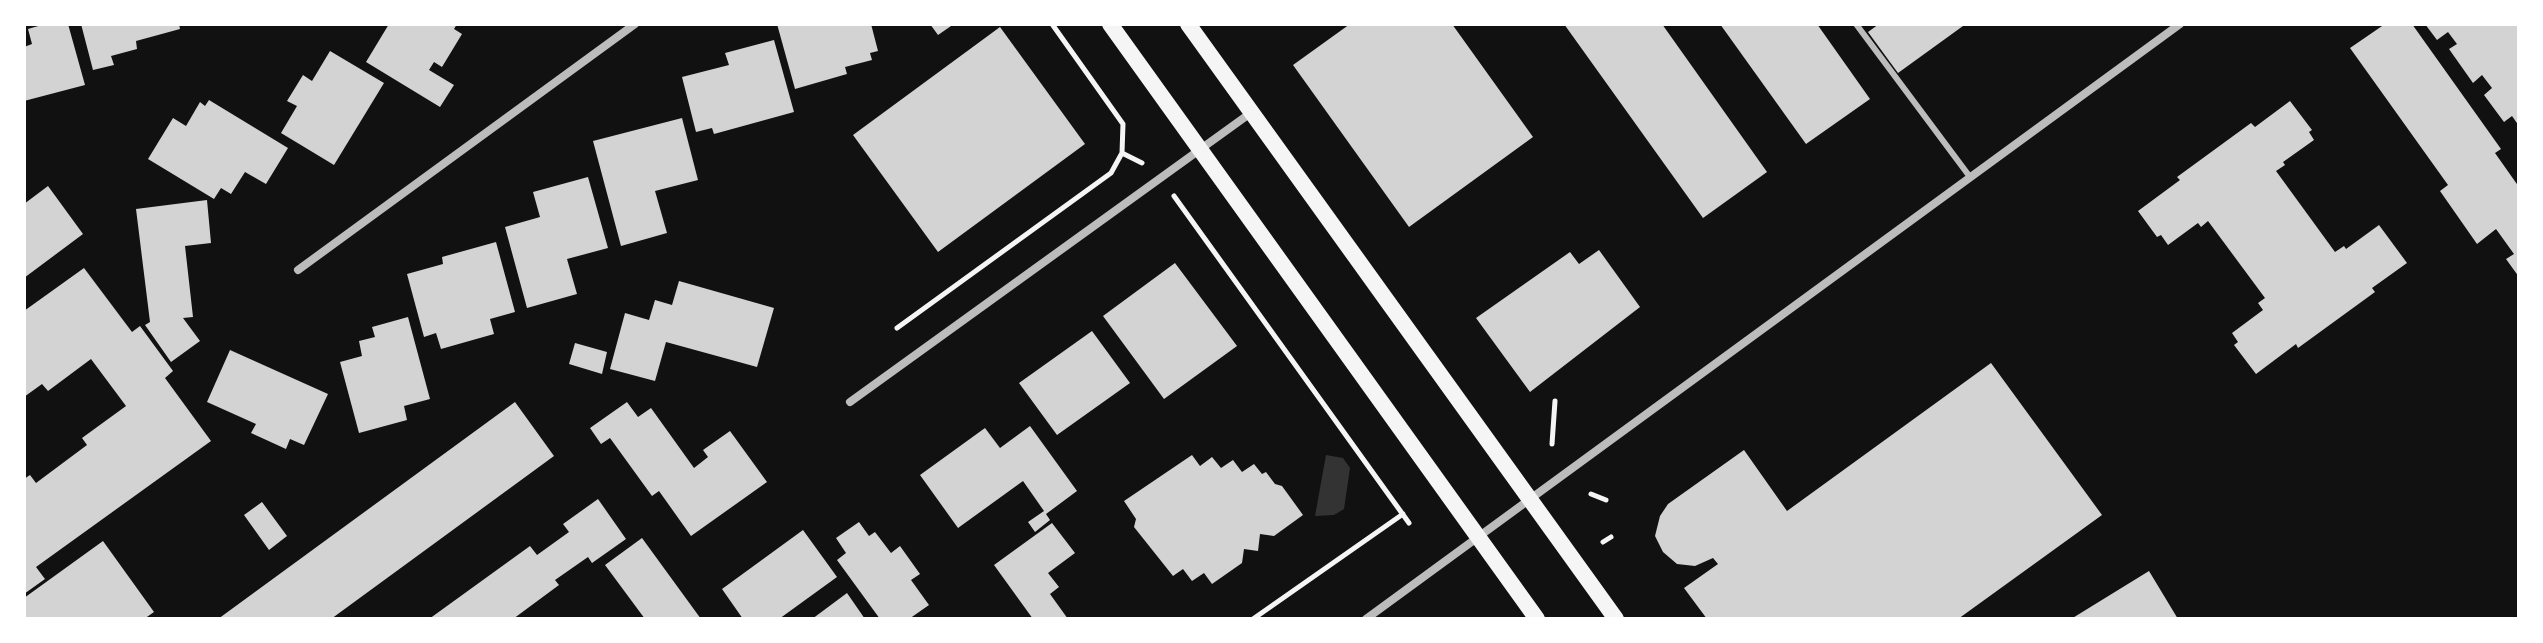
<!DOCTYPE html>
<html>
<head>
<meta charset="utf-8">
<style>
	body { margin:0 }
	#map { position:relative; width:2543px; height:643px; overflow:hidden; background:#111; font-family:"Sofia Sans Condensed",sans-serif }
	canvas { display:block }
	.frame { position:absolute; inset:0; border:26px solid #fff; pointer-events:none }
</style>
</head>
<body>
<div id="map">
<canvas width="2543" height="643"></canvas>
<div class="frame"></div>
</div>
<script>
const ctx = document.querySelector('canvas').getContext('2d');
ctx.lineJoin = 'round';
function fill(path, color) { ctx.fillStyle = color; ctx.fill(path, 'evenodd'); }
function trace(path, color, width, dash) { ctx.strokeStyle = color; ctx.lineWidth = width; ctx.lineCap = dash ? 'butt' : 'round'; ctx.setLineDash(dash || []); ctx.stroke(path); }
const water = new Path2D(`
	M1326,455L1343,458L1350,468L1344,509L1334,515L1315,516Z`);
const building = new Path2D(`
	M45,24H68L85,85L24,101V47L32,44L28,29Z
	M81,24H179L180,29L136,41L137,49L111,56L114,65L93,70Z
	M389,24H457L454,29L462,34L442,67L434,62L429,70L454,85L440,107L366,62Z
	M777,24H871L878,51L870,53L872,60L845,67L847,74L795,89Z
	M930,24H954L938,35Z
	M1350,24H1452L1533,137L1409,227L1293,65Z
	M1564,24H1662L1767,172L1703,218Z
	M1720,24H1817L1870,99L1806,144Z
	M1879,24H1962L1963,26L1898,73L1868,32Z
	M2385,24H2412L2501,149L2495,153L2519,187V277L2506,259L2514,254L2496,229L2477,244L2440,191L2448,185L2350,48Z
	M2425,24H2519V126L2512,116L2504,122L2484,95L2492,88L2482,75L2473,83L2449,49L2457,44L2448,32L2437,40Z
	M1000,27L1085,144L938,252L853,135Z
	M774,40L794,112L714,134L712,128L696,132L682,77L729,65L725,53Z
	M330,51L384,83L334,165L281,133L297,106L287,101L303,75L312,81Z
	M209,100L288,148L266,184L245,172L231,194L221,188L214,199L148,159L173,118L186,126L200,102L205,106Z
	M2290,101L2312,130L2309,132L2314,140L2283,162L2285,165L2276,171L2335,252L2344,246L2346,249L2379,225L2407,263L2372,288L2375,292L2298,348L2296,344L2256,374L2234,345L2238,342L2232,333L2263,310L2258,303L2265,298L2208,221L2201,227L2198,223L2168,245L2161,235L2157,237L2138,211L2180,180L2177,177L2251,123L2255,127Z
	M682,118L698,180L655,191L667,233L621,246L593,141Z
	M588,177L608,248L567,259L577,294L527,308L505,227L540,217L533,192Z
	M48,186L83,234L24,278V204Z
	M207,200L211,243L185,246L193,317L183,318L200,341L171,362L145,325L150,322L136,209Z
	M496,242L515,312L490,319L494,334L441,349L436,333L424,337L407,274L443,264L442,257Z
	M1599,250L1640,307L1530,392L1476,318L1570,252L1579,264Z
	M1175,263L1237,346L1164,399L1103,316Z
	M84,268L132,332L140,326L173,371L165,378L211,441L36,567L45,579L24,594V479L30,475L36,483L87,445L82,438L126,406L91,359L48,391L42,384L24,397V311Z
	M679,281L774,308L757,367L666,342L655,381L610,369L625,313L649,320L655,300L672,305Z
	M408,317L430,399L404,406L407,420L359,433L340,362L362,356L359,341L375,337L372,327Z
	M1092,331L1130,383L1057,435L1019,383Z
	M575,343L607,352L602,374L569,364Z
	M230,350L328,394L304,445L290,439L286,449L251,433L256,424L207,402Z
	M1991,363L2102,515L1958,619H1707L1684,588L1718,564L1713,558L1695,566L1677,564L1663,552L1655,536L1660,516L1668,504L1744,450L1787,511Z
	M515,402L554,456L331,619H218Z
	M627,402L638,417L651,408L694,468L708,457L703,450L730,431L767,482L691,536L659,491L652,496L610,438L601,444L590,428Z
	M1030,426L1077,491L1046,514L1050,520L1035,532L1028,522L1044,511L1023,481L958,528L920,475L985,428L1000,448Z
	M1192,455L1200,466L1212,457L1221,468L1233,460L1242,472L1254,464L1262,474L1266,472L1275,484L1282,486L1303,515L1274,536L1260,534L1258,551L1244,549L1242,563L1212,584L1204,573L1192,581L1183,569L1173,576L1134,527L1136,519L1124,501Z
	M598,499L626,539L592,563L588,557L555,580L559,585L513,619H429L530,546L537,555L569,532L563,524Z
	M262,502L287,536L269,550L244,515Z
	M859,522L869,536L875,532L891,553L900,546L920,574L911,580L929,605L909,619H880L837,560L846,553L836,538Z
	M1052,523L1075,553L1048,573L1059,587L1050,594L1068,619H1033L994,565Z
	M803,530L837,577L779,619H743L722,589Z
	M642,538L701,619H645L605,565Z
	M103,541L154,612L144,619H24V598Z
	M2149,571L2178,619H2071Z
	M847,593L865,619H812Z`);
const path = new Path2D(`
	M1122,153L1142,163
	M1174,196L1409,523
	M897,328L1111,173L1122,153L1123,124L1052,24
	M1552,444L1555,401
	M1591,494L1606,500
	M1603,542L1611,537
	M1253,619L1403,514`);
const service = new Path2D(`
	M1856,24L1970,177`);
const minor = new Path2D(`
	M298,270L635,24
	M850,402L1252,112
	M1366,619L2180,24`);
const secondary = new Path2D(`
	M1110,24L1537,619
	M1188,24L1616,619`);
fill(water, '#333');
fill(building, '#d3d3d3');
trace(path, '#f5f5f5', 5);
trace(service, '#bcbcbc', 6);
trace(minor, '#bcbcbc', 8);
trace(secondary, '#f5f5f5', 16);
</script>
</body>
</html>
